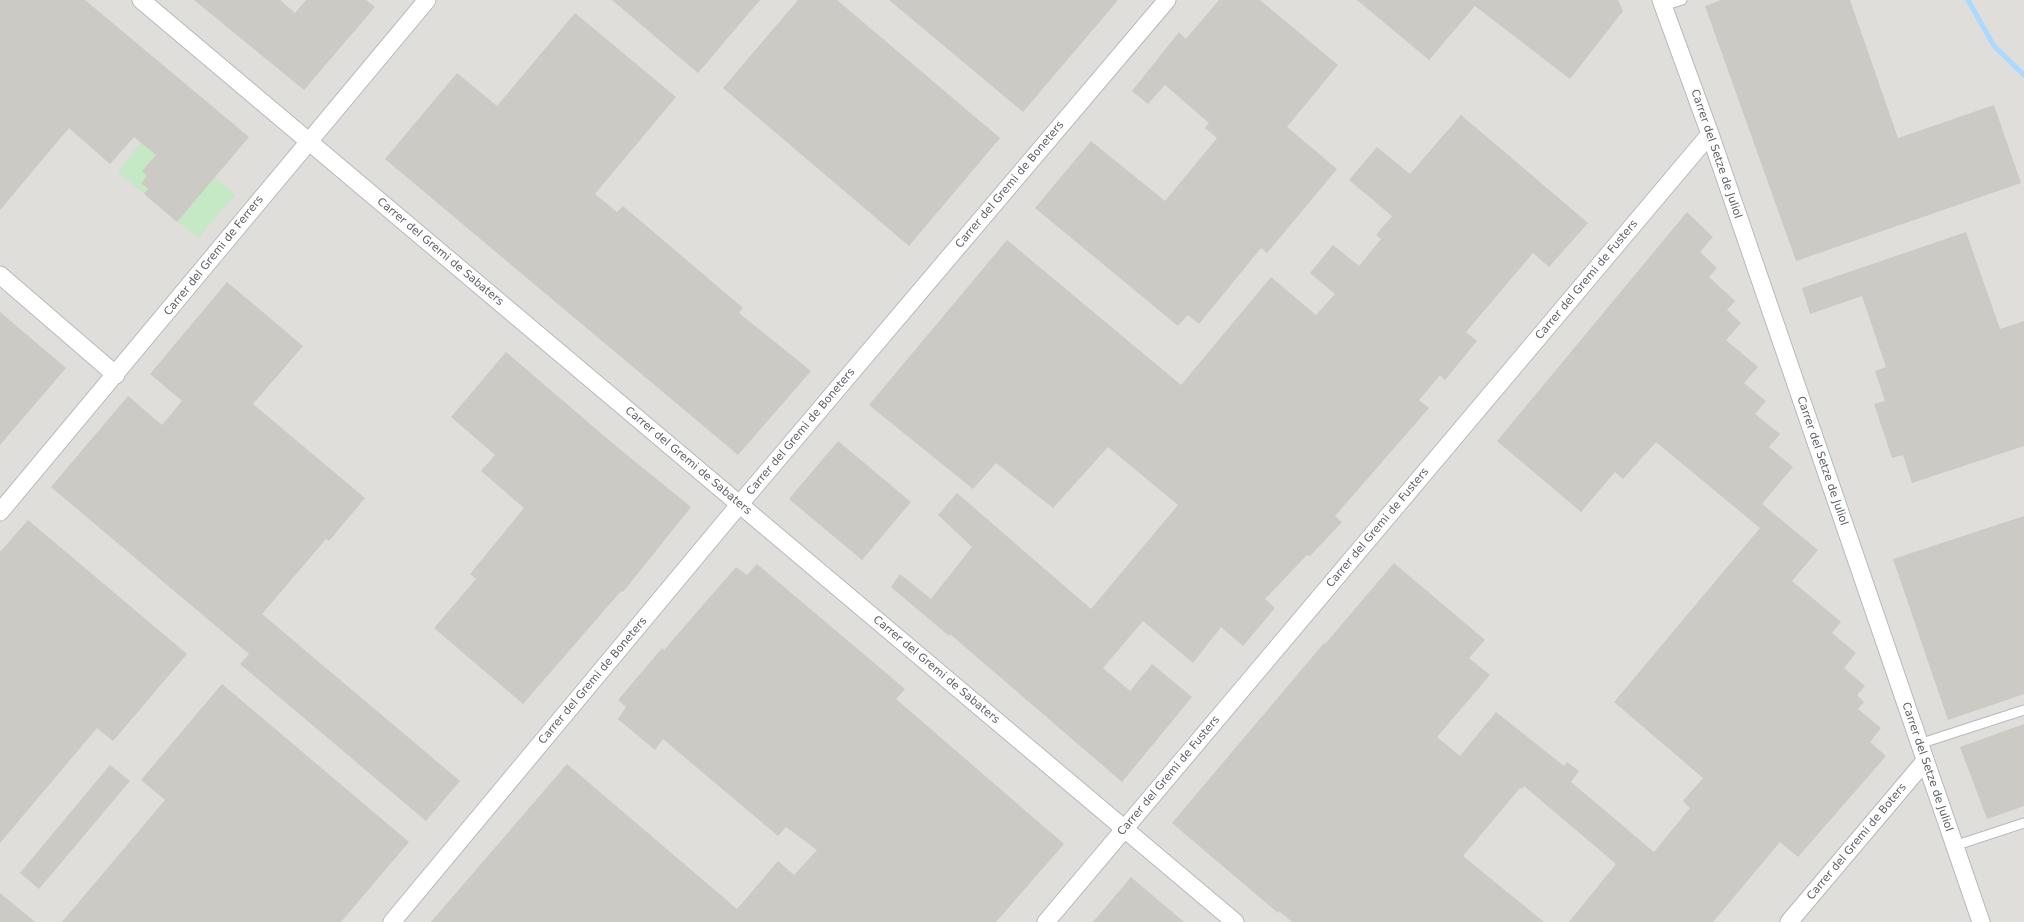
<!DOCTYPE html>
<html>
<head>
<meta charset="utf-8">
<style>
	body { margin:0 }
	canvas { display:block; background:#f1efe8 }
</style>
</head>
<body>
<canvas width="2024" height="922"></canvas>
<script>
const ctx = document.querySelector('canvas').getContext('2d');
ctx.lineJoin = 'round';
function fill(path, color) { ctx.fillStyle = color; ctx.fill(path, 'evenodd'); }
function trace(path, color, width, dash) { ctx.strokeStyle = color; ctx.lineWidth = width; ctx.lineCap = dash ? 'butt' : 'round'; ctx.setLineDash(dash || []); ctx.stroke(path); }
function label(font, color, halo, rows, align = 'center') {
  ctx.font = font + ' "DejaVu Sans",sans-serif'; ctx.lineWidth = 3.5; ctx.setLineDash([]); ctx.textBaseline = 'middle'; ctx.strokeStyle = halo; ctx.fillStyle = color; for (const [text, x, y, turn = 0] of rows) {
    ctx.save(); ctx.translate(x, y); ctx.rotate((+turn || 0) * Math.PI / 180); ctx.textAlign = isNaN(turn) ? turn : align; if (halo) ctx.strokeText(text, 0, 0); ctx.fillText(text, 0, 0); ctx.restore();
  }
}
const industrial = new Path2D(`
	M0,0H2024V922H0Z`);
const green = new Path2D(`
	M154,126L235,195L198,238L118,172Z`);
const stream = new Path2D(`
	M1968,0L1994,46L2024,75`);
const building = new Path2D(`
	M0,0H85L249,137L177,222L144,194L148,189L141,183L147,176L142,171L156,155L134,137L110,164L69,128L0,210Z
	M194,0H280L295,13L306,0H366L375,7L304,90Z
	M612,0H760L698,73Z
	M798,0H837L1000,138L909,246L723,88Z
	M889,0H1118L1023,112Z
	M1219,0H1260L1338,65L1287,127L1337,169L1267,253L1261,248L1199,324L1188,315L1178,326L1035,208L1091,141L1165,201L1217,138L1205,128L1209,123L1165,85L1148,104L1132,91L1179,32L1186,39Z
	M1357,0H1618L1623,11L1570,79L1475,6L1429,60Z
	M1721,0H1850L1898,138L1994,105L2021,183L1796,261L1705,6Z
	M575,13L676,97L595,194L617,212L623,206L743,308L739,313L811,371L738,455L385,159L457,73L497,106Z
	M1461,115L1588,223L1549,267L1533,253L1466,332L1477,341L1445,380L1440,375L1419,400L1429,408L1335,516L1342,522L1310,556L1307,555L1265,599L1275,608L1243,646L1221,627L1193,663L1143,621L1103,668L1130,691L1152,664L1192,697L1122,782L950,634L949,636L891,587L900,574L931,599L972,547L938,515L957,493L1091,609L1178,505L1108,447L1053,508L996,463L973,489L869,405L1007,240L1181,385L1271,277L1316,315L1335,294L1310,273L1333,245L1359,266L1381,239L1376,235L1392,216L1349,180L1377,147L1410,174Z
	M1687,212L1713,237L1700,252L1717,268L1709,277L1735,301L1727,310L1741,323L1726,340L1758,367L1744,383L1766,401L1755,414L1780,434L1769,447L1793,467L1762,504L1818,550L1792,581L1841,622L1832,633L1856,653L1844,668L1865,686L1857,695L1864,702L1858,709L1881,728L1870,742L1886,756L1798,857L1780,842L1713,922H1569L1616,864L1524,786L1522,789L1520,788L1463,856L1544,922H1292L1279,911L1278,913L1172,823L1324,643L1325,644L1394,563L1485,640L1469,658L1490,675L1437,737L1460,756L1496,712L1564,766L1567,762L1579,771L1571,782L1654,852L1690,808L1683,801L1703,778L1614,702L1760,528L1656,442L1623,479L1615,472L1581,512L1497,441Z
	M1966,232L2000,329L2024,321V446L1912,483L1903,455L1892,458L1874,404L1885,401L1875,371L1886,367L1862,296L1810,314L1802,288Z
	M227,282L303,346L253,404L365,498L329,541L326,539L262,614L460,781L426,821L240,664L249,654L51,487L128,396L162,425L182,401L150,374Z
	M0,312L66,368L0,445Z
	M506,352L617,447L691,507L623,592L621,591L523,704L434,628L476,579L470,574L524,508L481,471L495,455L451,417Z
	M838,441L911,502L862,560L789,499Z
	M2024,516V694L1948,720L1893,559Z
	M28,520L187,654L113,741L97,728L0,843V552Z
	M757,564L905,689L896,699L1064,844L996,922H431L567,764L737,909L778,861L794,875L817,850L786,827L778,836L663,739L655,750L618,719L626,707L618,700L662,648L664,650L736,567L747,575Z
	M222,684L409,842L341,922H62L165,800L141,780Z
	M2024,724V806L1987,819L1960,747Z
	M110,765L130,781L39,889L20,873Z
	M1131,877L1184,922H1093Z
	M0,893L35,922H0Z`);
const service = new Path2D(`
	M1663,6L1682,0
	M1919,744L2024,710
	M1954,846L2024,823`);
const minor = new Path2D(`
	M141,0L1235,922
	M1661,0L1710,134L1981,922
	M0,275L116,375
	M0,512L427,0
	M392,922L739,505L1167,0
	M1046,922L1710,134
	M1789,922L1925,761`);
const streetNames = [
	["Carrer del Setze de Juliol",1716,154,71],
	["Carrer del Gremi de Boneters",1010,185,-50],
	["Carrer del Gremi de Sabaters",440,252,40],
	["Carrer del Gremi de Ferrers",214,256,-51],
	["Carrer del Gremi de Fusters",1587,280,-50],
	["Carrer del Gremi de Boneters",801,432,-50],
	["Carrer del Gremi de Sabaters",688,461,40],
	["Carrer del Setze de Juliol",1822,461,71],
	["Carrer del Gremi de Fusters",1378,528,-50],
	["Carrer del Gremi de Sabaters",936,670,40],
	["Carrer del Gremi de Boneters",593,681,-50],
	["Carrer del Setze de Juliol",1927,767,71],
	["Carrer del Gremi de Fusters",1169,776,-50],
	["Carrer del Gremi de Boters",1857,842,-50]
];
fill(industrial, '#e0deda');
fill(green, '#c5e8c5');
trace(stream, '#aadaff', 5);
fill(building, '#cccac5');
trace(service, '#b5b8bc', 11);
trace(minor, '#b5b8bc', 19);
trace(service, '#fff', 9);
trace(minor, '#fff', 17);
label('11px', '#5f6368', '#fff', streetNames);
</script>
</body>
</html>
